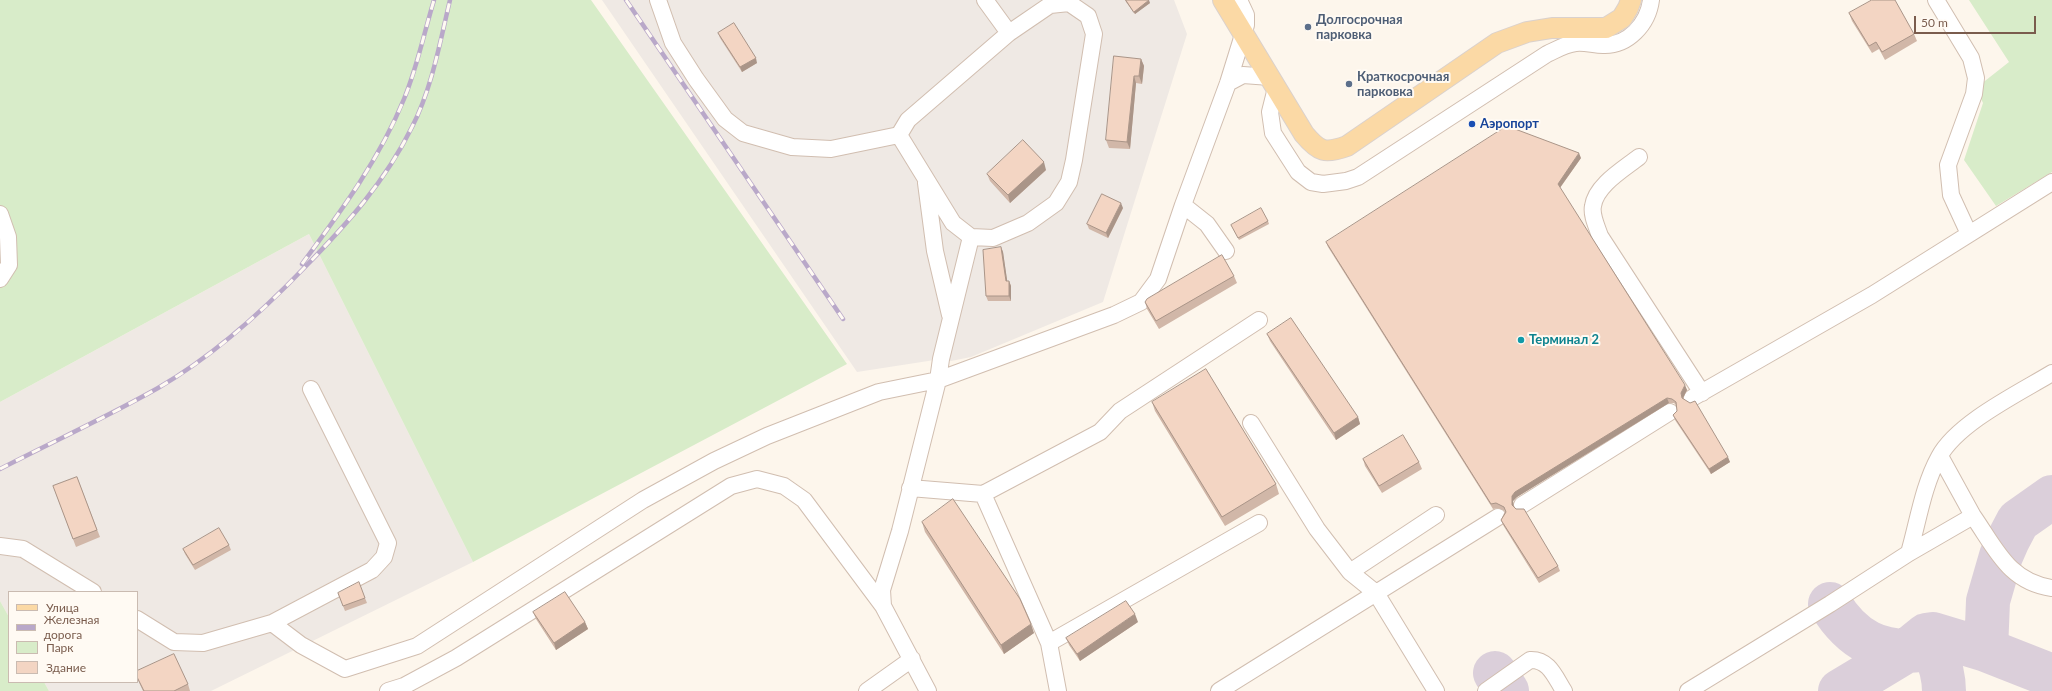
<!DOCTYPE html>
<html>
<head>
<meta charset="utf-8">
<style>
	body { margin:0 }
	#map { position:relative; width:2052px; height:691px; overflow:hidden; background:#fdf6ec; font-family:Lato,sans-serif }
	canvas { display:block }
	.legend { position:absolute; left:8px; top:591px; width:130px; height:92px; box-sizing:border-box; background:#fffaf3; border:1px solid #cabbb1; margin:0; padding:5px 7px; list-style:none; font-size:12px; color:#7a5c4d }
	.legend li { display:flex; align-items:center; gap:8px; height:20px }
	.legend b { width:20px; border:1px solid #cabbb1 }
	.scale { position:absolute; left:1914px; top:16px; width:122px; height:18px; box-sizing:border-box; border:2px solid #7a5c4d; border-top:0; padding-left:5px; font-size:12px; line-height:14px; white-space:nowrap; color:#7a5c4d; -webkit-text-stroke:3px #fffaf3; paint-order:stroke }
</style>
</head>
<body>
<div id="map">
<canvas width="2052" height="691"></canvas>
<ul class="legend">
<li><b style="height:5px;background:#fbd9a5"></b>Улица</li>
<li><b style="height:5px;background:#b9a8c9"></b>Железная дорога</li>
<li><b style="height:11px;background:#d8ecc9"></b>Парк</li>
<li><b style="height:11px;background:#f3d5c3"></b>Здание</li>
</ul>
<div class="scale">50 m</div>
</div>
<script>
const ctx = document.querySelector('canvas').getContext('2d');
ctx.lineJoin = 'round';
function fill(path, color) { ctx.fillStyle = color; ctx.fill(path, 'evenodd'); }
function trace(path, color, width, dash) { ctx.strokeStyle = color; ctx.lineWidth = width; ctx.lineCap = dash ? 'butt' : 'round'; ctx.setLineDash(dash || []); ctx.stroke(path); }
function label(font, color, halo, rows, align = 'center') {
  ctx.font = font + ' Lato,sans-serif'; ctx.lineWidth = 4; ctx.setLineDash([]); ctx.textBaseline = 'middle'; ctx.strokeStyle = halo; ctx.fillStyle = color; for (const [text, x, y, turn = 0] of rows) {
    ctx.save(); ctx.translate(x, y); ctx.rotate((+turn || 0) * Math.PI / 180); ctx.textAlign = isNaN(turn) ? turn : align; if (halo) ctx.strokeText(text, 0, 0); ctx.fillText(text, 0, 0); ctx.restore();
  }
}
const industrial = new Path2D(`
	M602,0H1174L1187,34L1103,302L971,357L951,361L941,359L857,372Z
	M309,234L473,562L211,691H49L44,682H137V592H9V617L0,601V402Z`);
const green = new Path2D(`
	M0,0H591L847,364L473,562L309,234L0,402Z
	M1969,0H2052V172L1996,206L1964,160L1983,103L1976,88L2009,62Z
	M0,601L9,617V682H44L49,691H0Z`);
const taxiway = new Path2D(`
	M1830,604C1852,640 1880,655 1922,650
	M1934,649C1940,663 1944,676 1944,691
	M1986,650L1988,601L2001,556L2008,540L2018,521L2052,497
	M1495,673L1507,691
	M1840,691L1905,652L1926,635L1933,634L1986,650L2052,676`);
const minor = new Path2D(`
	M658,0L673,43L696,79L725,119L743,133L792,147L831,149L899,135
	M985,0L1009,33
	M1936,0L1971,58L1976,78L1974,94L1948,165L1951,195L1969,234
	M1069,3L1088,16L1094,34L1074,160L1069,182L1056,203L1028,223L993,238L971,237L953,223L899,135L908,120L1009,33L1050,5Z
	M1228,83L1243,75L1270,77
	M1276,88L1270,112L1273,133L1298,172L1311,182L1323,184L1346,181L1358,177L1547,54C1556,50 1565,44 1576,43C1585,42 1594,45 1603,45C1628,46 1648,24 1651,0
	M1639,157C1624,169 1596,185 1593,206C1591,215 1597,227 1600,236L1702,393
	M926,183L935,251L950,315
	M1183,205L1207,224L1226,251
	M0,214L8,237L9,265L0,279
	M1692,398L1872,295L2052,182
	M1251,423L1317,529L1350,572L1436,515
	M1940,456L1973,516
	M910,488L983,494L1100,432L1120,411L1259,320
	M983,494L1049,643L1058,691
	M1522,505L1670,412
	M0,546L23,549L93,592
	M1909,553C1918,522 1923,486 1939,457C1957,423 2019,393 2052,373
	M1350,572L1376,593L1436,691
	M137,619L174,642L203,643L272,623L301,645L345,669L417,646L643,500L714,461L767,436L879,392L938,380L1114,315L1141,302L1158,279L1183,205L1228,83L1246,25V15L1239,0
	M272,623L372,570L384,557L388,543L311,389
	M1049,643L1259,523
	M388,691L404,686L456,658L731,486L757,479L784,486L804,500L883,606
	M867,691L912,659
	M928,691L883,606L882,590L900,531L938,380L941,359L971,237
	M1219,691L1498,517
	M1486,691L1530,660C1549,659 1555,677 1564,691
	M1688,691L1830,604L1909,553L1973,516C1996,549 2009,582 2052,588`);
const major = new Path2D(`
	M1223,0L1304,134C1319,152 1325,154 1347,146L1497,43L1527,32L1552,28H1606L1622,18L1628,8L1631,0`);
const rail = new Path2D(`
	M626,0L843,319
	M302,264C341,211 379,160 404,99C417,68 424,33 434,0
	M0,469C52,442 107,417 158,388C213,356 261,313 305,267C347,224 385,182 412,127C432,88 440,42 450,0`);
const wall = new Path2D(`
	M1125,0L1150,3L1135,14L1126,2Z
	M1849,13L1914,34L1917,41L1885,60L1879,49L1872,53L1852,21Z
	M718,33L757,63L742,72L720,38Z
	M1141,59L1144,66L1142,84L1136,83L1130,149L1109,148L1106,140Z
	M1581,158L1560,188L1687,390L1683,398L1730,462L1711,474L1675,420L1673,415L1677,411V406L1674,403H1669L1517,497L1513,501L1514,506L1558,566L1560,571L1539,583L1503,525L1501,520L1505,511L1498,508L1493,509L1328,247L1326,242Z
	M1046,170L1010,203L990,181L987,174Z
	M1123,208L1108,238L1089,229L1087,224Z
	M1268,221L1269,224L1239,240L1231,225Z
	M1001,247L1003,252L1007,281H1009L1011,286V301H988L986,296Z
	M1234,276L1237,283L1159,329L1147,309L1145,302Z
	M1267,334L1358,417L1360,424L1336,440L1270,341Z
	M1152,402L1276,484L1279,494L1225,526L1155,411Z
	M1363,459L1419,462L1422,469L1382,493L1365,466Z
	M77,477L100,537L76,547L53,486Z
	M922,522L1034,633L1004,654L925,532Z
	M229,545L231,550L195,570L185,554L183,549Z
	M338,593L365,598L367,603L345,611Z
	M533,612L585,622L588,629L556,650L536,619Z
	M1138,622L1080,661L1069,645L1066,638Z
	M137,671L188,684L190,691H143L137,678Z`);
const shadedWall = new Path2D(`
	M1149,0L1150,3L1135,14L1134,12Z
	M756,58L757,63L742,72L740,67Z
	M1141,59L1144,66L1142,84L1139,76Z
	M1134,76L1136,83L1130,149L1127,142Z
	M1579,153L1581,158L1559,189L1558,184Z
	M1044,162L1046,170L1010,203L1008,195Z
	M1121,203L1123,208L1108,238L1106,233Z
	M1001,247L1003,252L1008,286L1006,281Z
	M1009,281L1011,286V301L1009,296Z
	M1685,385L1687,390L1683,398L1684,403L1681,393Z
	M1667,398L1669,403L1517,497L1513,501L1514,510L1512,505V496L1515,492Z
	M1358,417L1360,424L1336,440L1334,433Z
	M1728,457L1730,462L1711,474L1709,469Z
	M1135,614L1138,622L1080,661L1077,654Z
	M585,622L588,629L556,650L554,643Z
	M1031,624L1034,633L1004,654L1001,645Z`);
const building = new Path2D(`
	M1126,0H1149L1134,12Z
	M1872,0H1895L1914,34L1882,52L1876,42L1869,46L1849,13Z
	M734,23L756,58L740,67L718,33Z
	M1114,56L1141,59L1139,76H1134L1127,142L1106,140Z
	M1507,126L1579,153L1558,184L1685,385L1681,393L1682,398L1690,403L1695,401L1728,457L1709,469L1673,415L1677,411L1676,402L1672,399L1667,398L1515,492L1512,496V505L1516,509H1524L1558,566L1538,578L1501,520L1506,512L1504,507L1496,503L1491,504L1326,242Z
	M1023,140L1044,162L1008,195L987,174Z
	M1102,194L1121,203L1106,233L1087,224Z
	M1261,208L1268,221L1238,238L1231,225Z
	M1001,247L1006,281H1009V296H986L983,250Z
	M1222,255L1234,276L1156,321L1145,302L1147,299Z
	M1291,318L1358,417L1334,433L1267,334Z
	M1206,369L1276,484L1222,517L1152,402Z
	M1403,435L1419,462L1379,486L1363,459Z
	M77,477L97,530L73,539L53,486Z
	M953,499L1020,599L1031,624L1001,645L922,522Z
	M219,528L229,545L193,565L183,549Z
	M359,582L365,598L343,606L338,593Z
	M565,592L585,622L554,643L533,612Z
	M1126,601L1135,614L1077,654L1066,638Z
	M174,654L188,684L174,691H144L137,677V671Z`);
const markers = [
	[1308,27,4,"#5c6f8a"],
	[1349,84,4,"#5c6f8a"],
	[1472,124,4,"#1a4fb4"],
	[1521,340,4,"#0f9aa8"]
];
const serviceNames = [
	["Долгосрочная",1316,20],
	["парковка",1316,35],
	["Краткосрочная",1357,77],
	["парковка",1357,92]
];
const transitNames = [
	["Аэропорт",1480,124]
];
const cultureNames = [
	["Терминал 2",1529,340]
];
fill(industrial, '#efe9e4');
fill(green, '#d8ecc9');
trace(taxiway, '#dbcfda', 44);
trace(minor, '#d1beb0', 18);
trace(major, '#dad1cd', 22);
trace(minor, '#fff', 16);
trace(major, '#fbd9a5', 20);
trace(rail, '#b9a8c9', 4.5);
trace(rail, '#fffaf3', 3, [9]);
fill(wall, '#d1b7a8');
fill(shadedWall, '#aa9588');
fill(building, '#f3d5c3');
trace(building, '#aa9588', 1);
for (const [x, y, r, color] of markers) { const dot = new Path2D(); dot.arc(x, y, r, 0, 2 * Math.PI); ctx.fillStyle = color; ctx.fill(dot); trace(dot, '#fffaf3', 1.5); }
label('bold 13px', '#4e5e75', '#fffaf3', serviceNames, 'left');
label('bold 13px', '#164399', '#fffaf3', transitNames, 'left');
label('bold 13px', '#0d838f', '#fffaf3', cultureNames, 'left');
</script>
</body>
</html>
